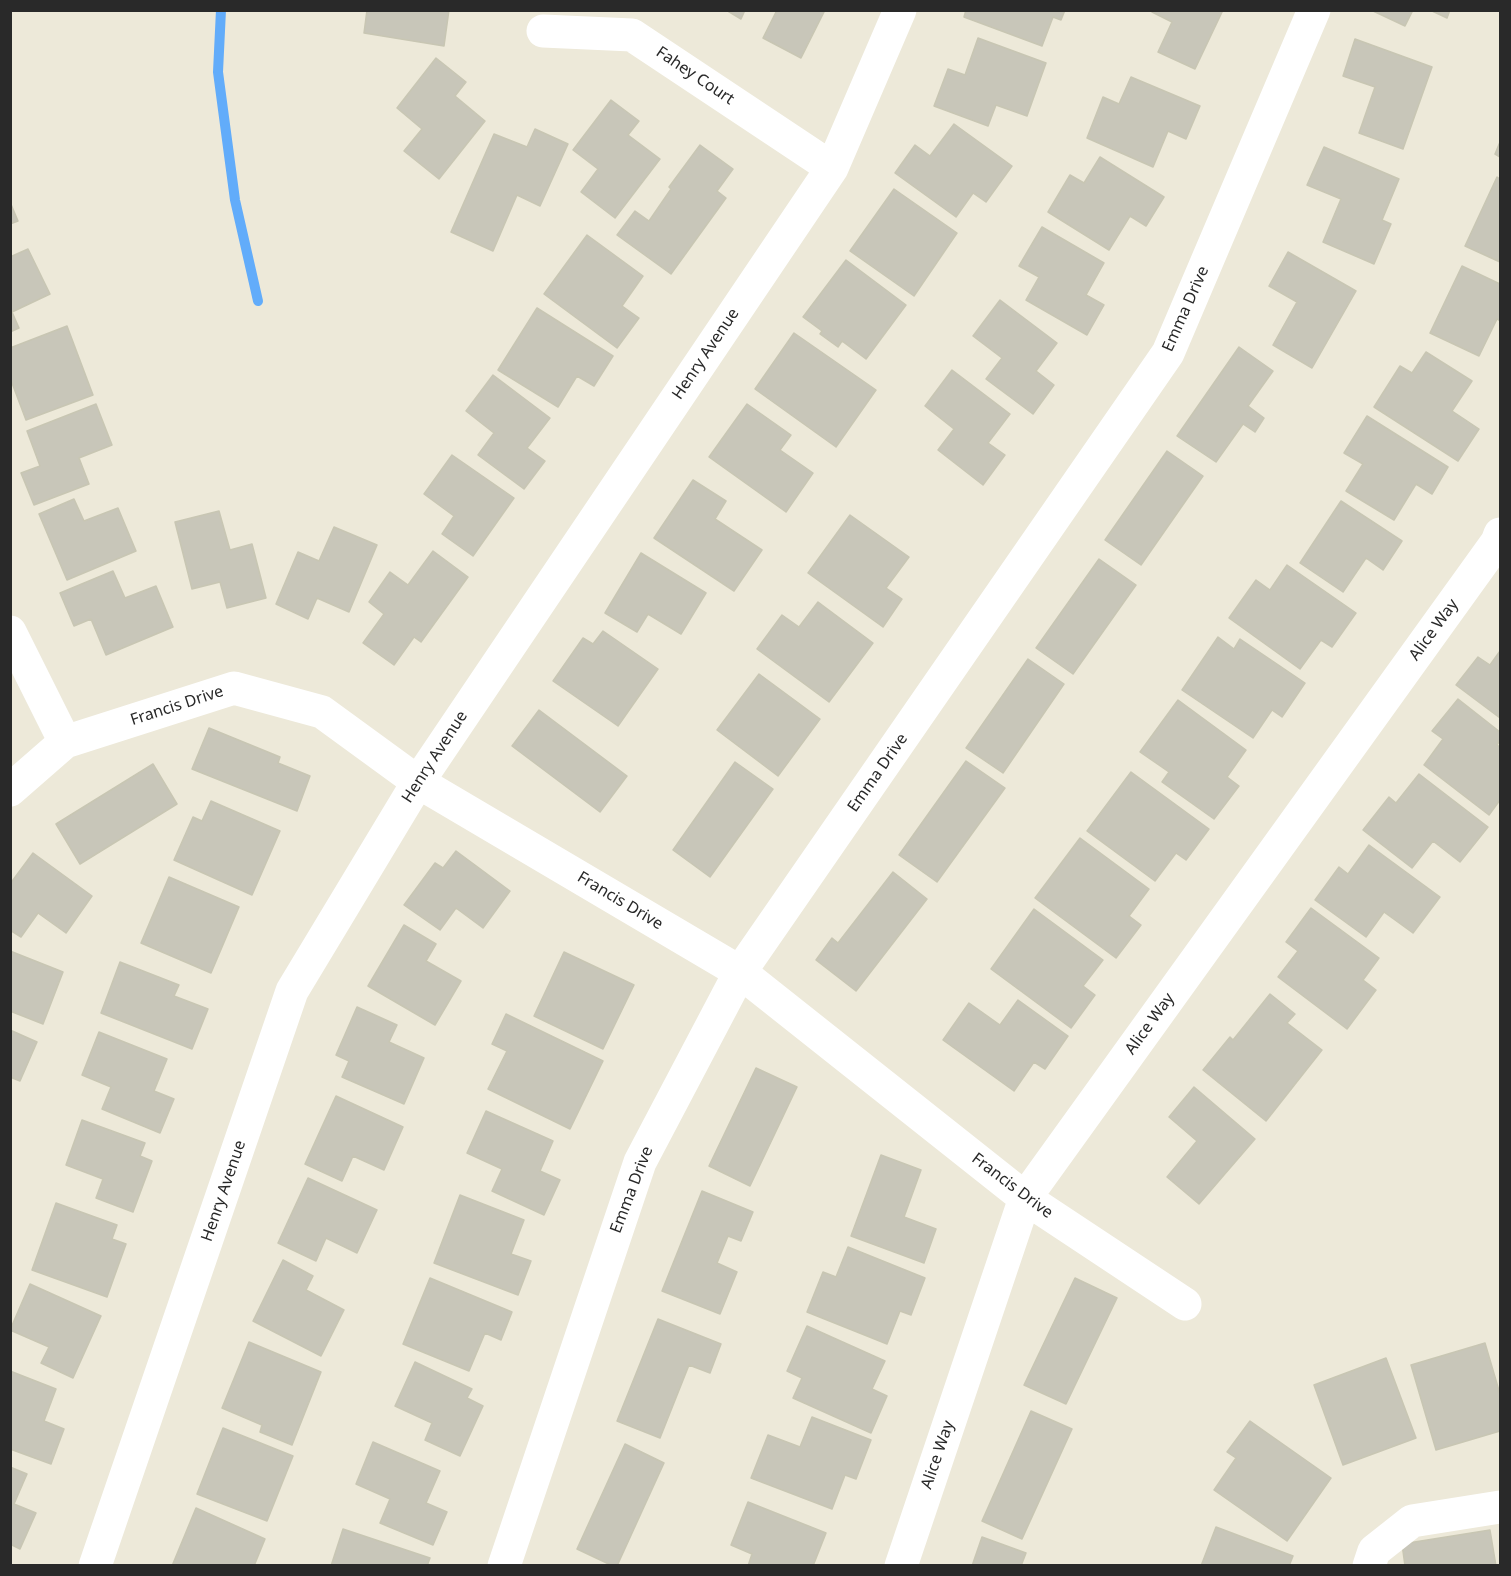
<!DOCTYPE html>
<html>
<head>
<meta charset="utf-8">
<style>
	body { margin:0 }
	#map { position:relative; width:1511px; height:1576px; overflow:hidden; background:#ede9d9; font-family:"Noto Sans",sans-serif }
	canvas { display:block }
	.frame { position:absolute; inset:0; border:12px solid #292929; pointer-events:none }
</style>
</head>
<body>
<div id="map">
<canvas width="1511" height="1576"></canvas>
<div class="frame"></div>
</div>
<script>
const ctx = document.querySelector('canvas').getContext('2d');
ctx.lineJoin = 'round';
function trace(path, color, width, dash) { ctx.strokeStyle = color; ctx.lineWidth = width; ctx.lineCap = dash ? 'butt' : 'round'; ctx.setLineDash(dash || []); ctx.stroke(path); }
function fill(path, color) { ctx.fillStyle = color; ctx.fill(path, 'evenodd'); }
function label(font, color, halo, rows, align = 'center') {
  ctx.font = font + ' "Noto Sans",sans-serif'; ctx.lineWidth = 6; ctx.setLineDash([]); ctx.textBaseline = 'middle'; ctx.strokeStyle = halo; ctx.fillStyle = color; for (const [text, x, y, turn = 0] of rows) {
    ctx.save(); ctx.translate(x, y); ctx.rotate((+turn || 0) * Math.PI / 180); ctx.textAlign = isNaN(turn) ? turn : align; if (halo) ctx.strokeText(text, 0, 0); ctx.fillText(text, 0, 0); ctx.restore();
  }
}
const stream = new Path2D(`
	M221,10L218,72L235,200L258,301`);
const building = new Path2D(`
	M367,10H449L444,46L364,33Z
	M726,10H745L741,19Z
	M777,10H825L801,58L763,38Z
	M966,10H1065L1061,20L1053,17L1042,46L964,17Z
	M1153,10H1223L1195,69L1158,52L1172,22L1152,12Z
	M1371,10H1413L1405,26Z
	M1430,10H1450L1447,18Z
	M978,38L1046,63L1027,116L996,105L988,126L934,106L948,69L965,75Z
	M1355,39L1432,67L1403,149L1359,133L1375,87L1343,76Z
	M436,58L466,82L455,96L485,121L439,179L404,151L422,129L397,108Z
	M1131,77L1200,106L1186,139L1168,131L1153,167L1087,138L1103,97L1119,104Z
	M611,100L639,121L628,135L660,159L615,218L581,192L598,169L573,150Z
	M954,124L1012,166L986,202L973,193L956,217L895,173L915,145L930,156Z
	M535,129L568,144L540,206L517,195L493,251L451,232L494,134L527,147Z
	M1500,142V157L1495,154Z
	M700,145L733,169L717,191L726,198L671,274L617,235L635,211L649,221L671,189L669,187Z
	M1324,147L1399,179L1382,220L1391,224L1374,264L1323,242L1341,199L1307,185Z
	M1100,157L1164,197L1146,226L1130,216L1109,250L1048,212L1070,175L1084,183Z
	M1497,177L1500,179V262L1465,246Z
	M894,189L957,233L914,296L850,251Z
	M10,202L18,221L10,224Z
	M1042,227L1104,263L1086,295L1104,305L1087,335L1026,300L1039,277L1019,266Z
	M587,235L643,276L622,306L639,318L617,348L544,294Z
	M28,249L50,294L12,312L19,328L10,332V257Z
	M1288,252L1356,291L1312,368L1273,345L1297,302L1269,286Z
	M846,260L906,305L866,359L842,341L838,347L820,334L822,331L803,317Z
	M1462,266L1500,284V321L1497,319L1479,356L1430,333Z
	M1000,300L1057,343L1036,371L1054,385L1033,414L986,379L1002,358L973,336Z
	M537,308L613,356L594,386L577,376L558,407L498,370Z
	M67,326L93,395L26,420L12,383L10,384V348Z
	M794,333L876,390L836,447L755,389Z
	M1239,347L1273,371L1248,406L1264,418L1255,432L1243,424L1216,462L1177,436Z
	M1426,352L1472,381L1452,411L1479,429L1458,461L1374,407L1400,366L1412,373Z
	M952,370L1010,414L988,443L1005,455L983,485L938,450L954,429L925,406Z
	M493,375L550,418L527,448L545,461L524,489L478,455L494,433L466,411Z
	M96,404L112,445L79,458L89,484L34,505L21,473L40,466L27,431Z
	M747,404L791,435L780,450L813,473L786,512L709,457Z
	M1367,416L1448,467L1432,494L1416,484L1394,520L1346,491L1363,464L1344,453Z
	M1167,451L1203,476L1141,565L1105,540Z
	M452,455L514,498L473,556L442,534L454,516L424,494Z
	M693,480L726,501L715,519L762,550L734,591L654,538Z
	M74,499L84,521L118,508L136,551L67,580L39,514Z
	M1341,501L1402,541L1383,570L1366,558L1343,592L1300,563Z
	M219,511L230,550L252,544L266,598L227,608L220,582L192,589L175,522Z
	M850,515L909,557L886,588L902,599L883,627L808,573Z
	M334,527L377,545L349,612L317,598L308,619L276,604L298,552L319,561Z
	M433,551L468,577L421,642L414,637L394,665L363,643L384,614L369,602L390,572L408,585Z
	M641,553L706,593L681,634L648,614L637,632L605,613Z
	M1099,559L1136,585L1073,674L1036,648Z
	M1287,565L1356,613L1332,647L1321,640L1300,669L1229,618L1256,580L1270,590Z
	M113,571L125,598L156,586L173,627L106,655L91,619L74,626L60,593Z
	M818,602L873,643L829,702L757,649L782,615L799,627Z
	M603,631L658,669L618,726L553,681L583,638L593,644Z
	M1218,637L1234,649L1240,639L1305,683L1282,717L1272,710L1253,738L1182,690Z
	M1500,651V718L1456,685L1478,657L1490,665Z
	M1028,659L1064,684L1003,773L966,748Z
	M759,674L820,719L778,776L717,730Z
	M1458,699L1500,732V740L1497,745L1500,747V800L1489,815L1424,765L1443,739L1432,731Z
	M1178,700L1246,750L1227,777L1239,786L1214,819L1162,782L1169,772L1140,752Z
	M539,710L627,776L600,812L512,746Z
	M209,728L280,757L278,763L310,776L297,811L192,769Z
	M966,761L1005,788L937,882L899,855Z
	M735,762L773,789L710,877L673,850Z
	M153,764L177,804L80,864L56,824Z
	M1131,772L1209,829L1186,860L1176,853L1155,881L1087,831Z
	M1419,774L1488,827L1460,862L1433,841L1412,868L1363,830L1389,797L1396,803Z
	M211,801L280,831L252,895L174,860L193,817L202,821Z
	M1080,838L1149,889L1129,916L1141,925L1116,958L1035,898Z
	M1369,845L1440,897L1413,933L1384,912L1366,937L1315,900L1339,867L1348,874Z
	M456,851L510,891L483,928L456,908L440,930L404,905L435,863L443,868Z
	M33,853L92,896L66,933L38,913L21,937L10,930V884Z
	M893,872L927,899L856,991L816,960L832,938L838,943Z
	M169,877L239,907L211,973L141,943Z
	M1311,908L1379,958L1363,980L1376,990L1347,1029L1278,977L1298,951L1286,942Z
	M1034,909L1103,960L1083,986L1095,995L1071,1028L991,969Z
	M404,925L436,944L426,961L461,981L435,1025L368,986Z
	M10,951L63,972L43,1024L10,1011Z
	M564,952L634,985L603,1049L534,1016Z
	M120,962L179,985L174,996L208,1009L192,1049L101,1013Z
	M1270,994L1295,1014L1287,1023L1322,1050L1266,1121L1203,1070L1230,1037L1233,1040Z
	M1018,1000L1068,1036L1045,1069L1034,1062L1014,1091L943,1040L969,1003L1000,1025Z
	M357,1007L397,1025L389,1042L424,1058L404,1104L342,1077L349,1061L336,1055Z
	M506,1014L603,1061L570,1129L488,1089L507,1051L492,1044Z
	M10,1030L37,1042L20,1081L10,1077Z
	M99,1032L167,1059L154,1091L174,1099L160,1133L102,1109L111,1087L82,1075Z
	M756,1068L797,1087L750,1186L709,1166Z
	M1194,1087L1255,1139L1199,1204L1167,1177L1197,1141L1169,1117Z
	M336,1096L403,1127L384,1170L353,1156L342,1181L305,1164Z
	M486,1111L553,1141L540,1171L560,1180L544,1215L492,1191L502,1169L467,1153Z
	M82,1120L145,1143L140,1156L152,1161L133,1212L96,1198L103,1179L66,1165Z
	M881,1155L921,1170L904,1217L936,1229L924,1263L851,1236Z
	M308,1178L377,1210L357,1253L326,1238L316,1261L278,1243Z
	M702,1191L753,1212L741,1241L728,1236L717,1263L737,1272L720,1314L662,1291Z
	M460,1195L524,1220L511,1254L531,1261L518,1295L434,1263Z
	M56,1203L117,1225L112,1239L126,1244L107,1297L32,1270Z
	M848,1247L925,1278L911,1315L900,1311L887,1344L807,1312L823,1272L836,1277Z
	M283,1260L313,1276L306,1290L344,1310L321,1356L253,1321Z
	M430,1278L512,1312L501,1340L485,1333L469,1371L403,1344Z
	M1075,1278L1117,1298L1066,1404L1024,1385Z
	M30,1284L101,1316L73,1378L41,1363L49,1347L10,1330Z
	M658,1319L721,1344L710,1373L689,1365L660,1438L617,1421Z
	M807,1326L885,1361L872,1389L887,1396L871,1433L793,1398L802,1378L787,1371Z
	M249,1342L321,1372L292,1445L260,1432L262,1425L222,1408Z
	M1485,1343L1500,1394V1431L1436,1450L1411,1365Z
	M1386,1358L1416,1438L1343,1465L1314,1385Z
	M415,1362L472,1389L467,1398L483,1406L460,1456L425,1440L432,1423L395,1406Z
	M10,1371L56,1389L44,1421L64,1429L51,1464L10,1449Z
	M1031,1411L1072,1429L1022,1539L982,1521Z
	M812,1417L871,1440L856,1479L845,1475L832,1509L751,1478L768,1435L800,1447Z
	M1250,1421L1331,1478L1287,1541L1214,1490L1236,1458L1227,1452Z
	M223,1428L293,1456L267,1521L197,1494Z
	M373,1442L440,1471L426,1503L447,1512L433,1545L380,1523L390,1499L356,1484Z
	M625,1444L664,1463L617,1566H613L577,1549Z
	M10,1467L27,1474L14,1504L36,1513L20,1549L10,1544Z
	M748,1502L826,1533L813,1566H748L752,1554L731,1545Z
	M196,1508L265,1539L254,1566H172Z
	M1216,1527L1293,1556L1289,1566H1201Z
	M343,1529L430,1558L427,1566H331Z
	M1490,1530L1496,1566H1405L1402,1544Z
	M982,1537L1026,1553L1021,1566H972Z`);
const minor = new Path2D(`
	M543,31L632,35L832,168
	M10,632L65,742
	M10,790L65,742L234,688L322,712L418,782L740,972L1025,1198L1185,1304
	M95,1566L292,991L418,782L832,168L900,10
	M504,1566L640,1162L740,972L1168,353L1314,10
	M901,1566L1025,1198L1497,542L1500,534
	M1369,1566L1374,1551L1412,1521L1500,1507`);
const streetNames = [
	["Fahey Court",695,76,34],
	["Emma Drive",1186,309,-66],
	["Henry Avenue",706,354,-56],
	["Alice Way",1434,630,-54],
	["Francis Drive",177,706,-18],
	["Henry Avenue",435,757,-57],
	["Emma Drive",878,773,-55],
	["Francis Drive",620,901,31],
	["Alice Way",1150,1024,-54],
	["Francis Drive",1012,1186,37],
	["Emma Drive",632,1190,-69],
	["Henry Avenue",224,1191,-71],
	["Alice Way",938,1455,-71]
];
trace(stream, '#62acfa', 10);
fill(building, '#c8c6b9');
trace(building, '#c8c6b3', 1.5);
trace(minor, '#fff', 33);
label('16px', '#292929', '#fff', streetNames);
</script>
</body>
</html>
